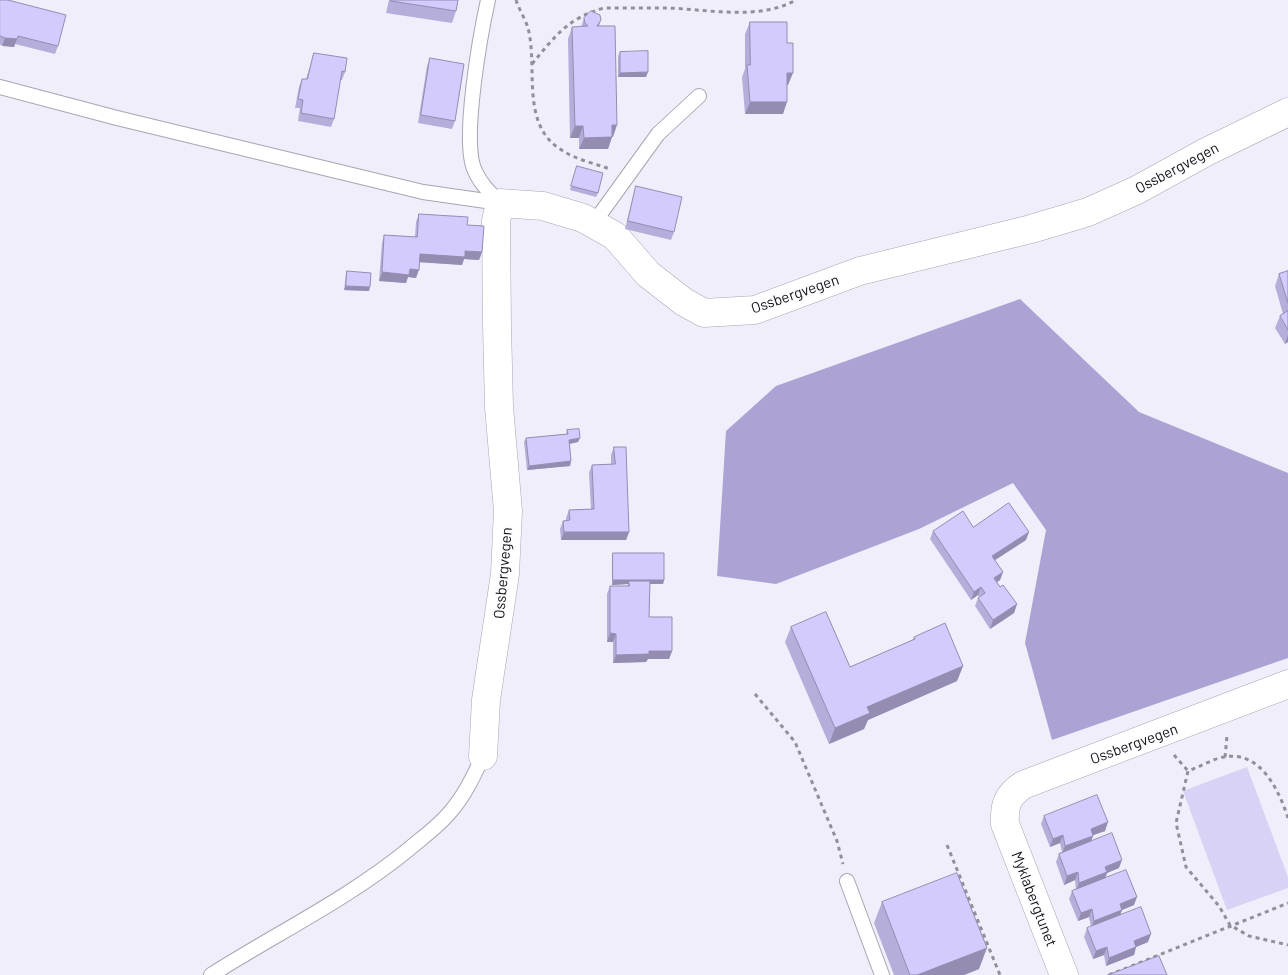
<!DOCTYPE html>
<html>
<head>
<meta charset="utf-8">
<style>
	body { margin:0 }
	canvas { display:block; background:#efeefa }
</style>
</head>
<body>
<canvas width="1288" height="975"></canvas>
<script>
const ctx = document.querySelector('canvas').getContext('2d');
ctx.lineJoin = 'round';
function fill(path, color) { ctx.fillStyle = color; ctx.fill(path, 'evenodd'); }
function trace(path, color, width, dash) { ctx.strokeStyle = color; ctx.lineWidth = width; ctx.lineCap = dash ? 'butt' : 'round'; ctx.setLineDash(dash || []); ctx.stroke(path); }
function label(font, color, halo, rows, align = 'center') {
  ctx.font = font + ' Barlow,sans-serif'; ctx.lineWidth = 4.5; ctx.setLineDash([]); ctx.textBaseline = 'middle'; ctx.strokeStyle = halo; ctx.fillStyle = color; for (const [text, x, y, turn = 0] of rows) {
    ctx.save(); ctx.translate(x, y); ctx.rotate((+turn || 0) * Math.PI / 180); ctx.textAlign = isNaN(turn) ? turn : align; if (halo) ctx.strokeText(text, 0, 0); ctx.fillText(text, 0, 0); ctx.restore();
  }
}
const green = new Path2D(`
	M1247,767L1288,877V888L1227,910L1183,791Z`);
const forest = new Path2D(`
	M1020,299L1139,412L1288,473V658L1052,740L1025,643L1046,530L1013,483L919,529L776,584L717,576L726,431L776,386Z`);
const path = new Path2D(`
	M516,0C519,9 525,19 528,28C538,66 521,120 557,147C573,159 593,163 610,169
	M532,64C555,36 568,18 604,8C624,8 645,8 666,8C707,9 758,21 796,0
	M755,694L795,742L837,841L843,864
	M1174,755L1188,771
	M1225,757L1227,736
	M1288,818C1279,790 1260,750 1224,757C1212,759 1200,767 1188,771L1176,823L1186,867L1219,906L1230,925L1249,936L1288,945
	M947,845L1000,975
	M1109,975L1288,903`);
const lane = new Path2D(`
	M488,0C480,36 463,133 473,166C478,181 489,192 500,203
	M0,87L117,118L423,192L500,203
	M593,224L658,134L699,96
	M847,881L882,975
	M211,975C277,933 348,899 409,849C423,837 439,826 451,811C465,795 474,775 483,756`);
const street = new Path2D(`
	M483,756L486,700L505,574L508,511L499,407L497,325L496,221L500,203L543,206L583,218L615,236L648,274L684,302L704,313L755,310L860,271L1031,229L1088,212L1137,190L1206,152L1288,112
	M1064,975L1005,824C1004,805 1007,796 1023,785L1288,684`);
const wall = new Path2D(`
	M0,0L58,46L55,54L15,44L14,47L0,45Z
	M389,0H458L456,11L452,23L386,13Z
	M584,18L601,20L599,26L613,137H612L608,149H579V138H570L568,39L572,27H581Z
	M750,22L788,85H787L783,114H745L742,77L745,69V34Z
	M620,52L646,77H618V56Z
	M314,53L345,72L342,80H340L334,119L331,127L298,121L300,108H295L299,87L302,79H306Z
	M430,58L455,121L452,129L418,123L427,66Z
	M577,166L598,193L596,197L570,190Z
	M636,186L674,232L671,240L625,229L634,194Z
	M419,214L467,225L482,252L479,260L464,259L462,265L419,262L416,278L408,277L406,283L379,281L382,243L384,235L415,237L416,222Z
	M347,271L369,291L344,290L346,275Z
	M1288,271V342L1285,344L1275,328L1280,316L1283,314L1275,286L1279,274Z
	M567,430L578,442L570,444L571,461L570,466L527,470L524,442L526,438L566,434Z
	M614,447L629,532L626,540H561L560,529L563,521H566V518L569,510L591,509L589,473L592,465L611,464V455Z
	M933,531L1026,540L995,560L1003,572L1000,580L997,582L1000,587L1017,604L1014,613L990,629L975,606L978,598L979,597L978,595L971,600L930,539Z
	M613,553L664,580L663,584H650L649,617L672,651L669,659H648L646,662L613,663V642H607V594L610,586H627L628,584L612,585V557Z
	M791,627L850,667L912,641L914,637L963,666L957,681L868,720L864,729L829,744L785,642Z
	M1044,816L1105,831L1093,835L1091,841L1119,868L1107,873L1105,878L1134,905L1122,910L1120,915L1148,942L1136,947L1134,955L1106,966L1104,955L1093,959L1084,937L1087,928L1091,927L1089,917L1078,921L1069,899L1072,891L1076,890L1075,880L1064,885L1056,862L1059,854L1062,852L1060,843L1050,847L1041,824Z
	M882,902L979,969L964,975H894L874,923Z`);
const shadedWall = new Path2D(`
	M5,38L17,39L14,47L2,46Z
	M648,72L646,77H618L620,73Z
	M787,73H793L788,85H783Z
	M750,102H787L783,114H745Z
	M612,125H617L613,137H612L608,149H579L584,138Z
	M575,126H583L579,138H570Z
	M465,251L482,252L479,260L464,259L462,265L417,262L420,254Z
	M410,269L419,270L416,278L408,277L406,283L379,281L382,272Z
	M346,286L370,287L369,291L344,290Z
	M1288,335V342L1285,344Z
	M580,438L578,442L568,444L569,440Z
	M571,461L570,466L527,470L529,466Z
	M564,532H629L626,540H561Z
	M1029,532L1026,540L989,564L992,556Z
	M1003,572L1000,580L991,586L994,578Z
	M613,580H664L663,584H629V581L628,584L612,585Z
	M981,587L978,595L971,600L974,592Z
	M1017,604L1014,613L990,629L993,620Z
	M610,633L616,634L613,642H607Z
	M649,651H672L669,659H648L646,662L613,663L616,655Z
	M963,666L957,681L868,720L864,729L829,744L835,728L867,707Z
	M1108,822L1105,831L1088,837L1091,829Z
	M1063,835L1060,843L1050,847L1053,839Z
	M1093,836L1090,844L1062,854L1065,846Z
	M1122,860L1119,868L1107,873L1104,881L1076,891L1079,883L1105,867Z
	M1078,872L1075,880L1064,885L1067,876Z
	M1137,897L1134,905L1117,912L1120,904Z
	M1092,909L1089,917L1078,921L1081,913Z
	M1122,910L1119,918L1091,929L1094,921Z
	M1151,934L1148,942L1136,947L1134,955L1106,966L1109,958L1134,941Z
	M1107,947L1104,955L1093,959L1096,951Z
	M987,948L979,969L964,975H917Z`);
const building = new Path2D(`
	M0,0H8L66,15L58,46L18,36L17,39L5,38L0,36Z
	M391,0H458L456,11L391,1Z
	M591,11L600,15L601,20L597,26H615L617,125H612V137L584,138L583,126H575L572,27L588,26L585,23L584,18Z
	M750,22H787V43H793V73H787V102H750L747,65H750Z
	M648,51V72L620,73V52Z
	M314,53L347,58L345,72L342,71L334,119L301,113L303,100L298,99L302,79H307Z
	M430,58L464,64L455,121L421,115Z
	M577,166L603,173L598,193L571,186Z
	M636,186L682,197L674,232L628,221Z
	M419,214L468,217L467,225L484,226L482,252L465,251V257L420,254L419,270L410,269L409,275L382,272L384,235L417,237Z
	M347,271L371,273L370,287L346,286Z
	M1288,271V303L1279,274Z
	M1288,311V330L1280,316Z
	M579,429L580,438L569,440L571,461L529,466L526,438L568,434L567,430Z
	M614,447H626L629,532H564L563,521L570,520L569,510L594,509L592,465L615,464Z
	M1009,503L1029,532L992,556L1003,572L994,578L1000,587L1003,585L1017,604L993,620L978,598L985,593L981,587L974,592L933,531L963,511L973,527Z
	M613,553H664V580H613Z
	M629,581H650L649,617H672V651H649V654L616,655V634L610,633V586H629Z
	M826,612L850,667L915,639L914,637L945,623L963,666L867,707L870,713L835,728L791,627Z
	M1097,795L1108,822L1091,829L1093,836L1065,846L1063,835L1053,839L1044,816Z
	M1112,833L1122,860L1105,867L1107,872L1079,883L1078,872L1067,876L1059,854Z
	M1126,870L1137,897L1120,904L1122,910L1094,921L1092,909L1081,913L1072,891Z
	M957,873L987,948L917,975H910L882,902Z
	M1141,907L1151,934L1134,941L1136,947L1109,958L1107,947L1096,951L1087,928Z
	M1159,956L1167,975H1108Z`);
const streetNames = [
	["Ossbergvegen",1177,168,-28],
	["Ossbergvegen",795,294,-19],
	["Ossbergvegen",503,573,-85],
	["Ossbergvegen",1134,744,-20],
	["Myklabergtunet",1034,899,69]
];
fill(green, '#d8d3f4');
fill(forest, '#aca3d4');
trace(lane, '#a8a6b2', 16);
trace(street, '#a8a6b2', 29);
trace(path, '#919099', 3, [4, 4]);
trace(lane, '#fff', 14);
trace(street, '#fff', 28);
fill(wall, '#b5aeda');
fill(shadedWall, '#948db1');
fill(building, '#d3cafd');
trace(building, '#948db1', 1);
label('15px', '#141418', '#fdfcff', streetNames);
</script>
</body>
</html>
